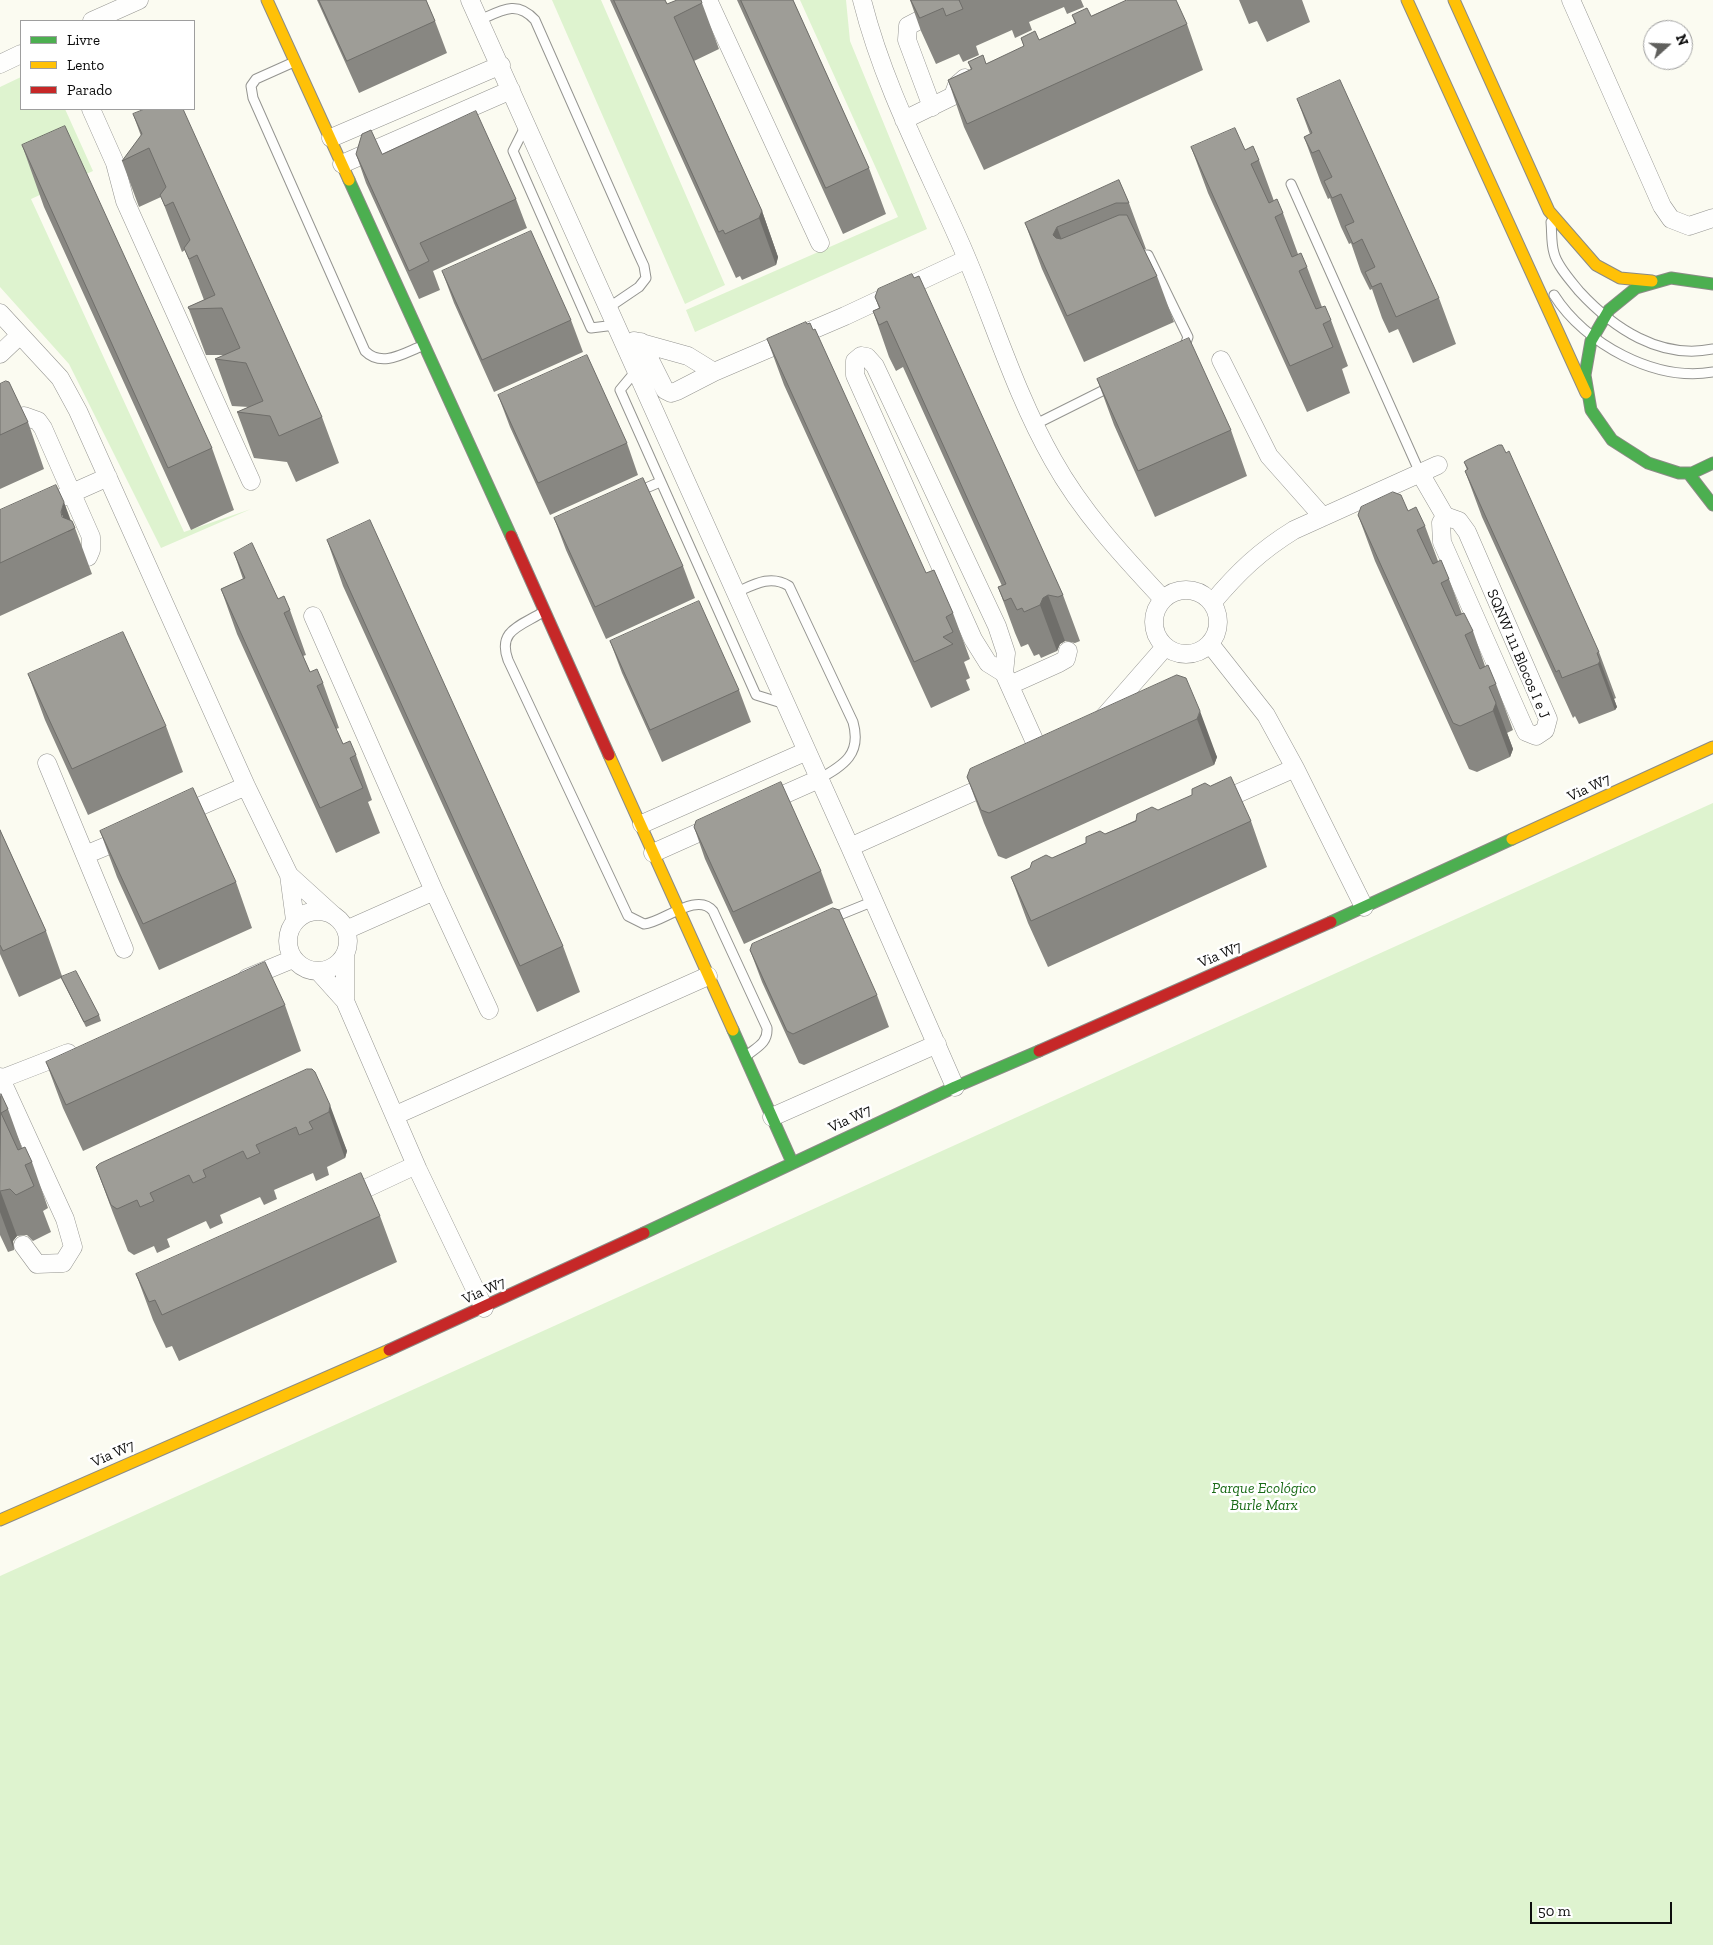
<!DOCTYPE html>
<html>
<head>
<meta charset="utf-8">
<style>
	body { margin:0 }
	#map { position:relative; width:1713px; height:1945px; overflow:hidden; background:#fbfbf1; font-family:"Zilla Slab",serif }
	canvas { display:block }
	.legend { position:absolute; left:20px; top:20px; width:175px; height:90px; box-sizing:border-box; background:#fff; border:1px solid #9e9e9e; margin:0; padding:6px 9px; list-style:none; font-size:15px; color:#0d0d0d }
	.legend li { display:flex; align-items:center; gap:10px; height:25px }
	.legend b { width:25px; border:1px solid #9e9e9e }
	.north { position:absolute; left:1643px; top:20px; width:50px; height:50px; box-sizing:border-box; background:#fff; border:1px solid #9e9e9e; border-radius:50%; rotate:70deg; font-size:14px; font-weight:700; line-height:20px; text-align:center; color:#0d0d0d }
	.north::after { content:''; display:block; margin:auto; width:18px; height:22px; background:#60605d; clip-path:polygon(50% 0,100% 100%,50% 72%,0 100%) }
	.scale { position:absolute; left:1530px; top:1902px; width:142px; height:22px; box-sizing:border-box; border:2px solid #0d0d0d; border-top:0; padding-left:6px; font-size:15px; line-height:18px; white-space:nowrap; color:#0d0d0d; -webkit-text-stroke:4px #fff; paint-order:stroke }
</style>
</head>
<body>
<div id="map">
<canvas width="1713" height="1945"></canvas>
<ul class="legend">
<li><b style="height:6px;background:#4caf50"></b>Livre</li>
<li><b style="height:6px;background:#ffc107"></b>Lento</li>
<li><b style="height:6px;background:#c62828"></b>Parado</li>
</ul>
<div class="north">N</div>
<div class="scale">50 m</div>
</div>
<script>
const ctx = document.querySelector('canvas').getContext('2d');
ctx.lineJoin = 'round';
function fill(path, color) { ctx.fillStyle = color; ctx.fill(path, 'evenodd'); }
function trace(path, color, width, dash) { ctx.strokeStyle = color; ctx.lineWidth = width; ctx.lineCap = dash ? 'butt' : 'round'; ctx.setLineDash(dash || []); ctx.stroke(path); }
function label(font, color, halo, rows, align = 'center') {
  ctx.font = font + ' "Zilla Slab",serif'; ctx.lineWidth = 5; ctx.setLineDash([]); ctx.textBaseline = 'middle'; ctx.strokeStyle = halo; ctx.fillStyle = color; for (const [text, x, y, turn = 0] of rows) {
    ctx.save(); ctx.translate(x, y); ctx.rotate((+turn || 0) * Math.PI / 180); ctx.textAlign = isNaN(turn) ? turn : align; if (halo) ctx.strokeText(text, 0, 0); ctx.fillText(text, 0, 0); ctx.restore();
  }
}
const green = new Path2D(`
	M552,0H601L725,285L685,304Z
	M800,0H846L850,41L927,229L695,332L686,310L898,217Z
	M21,77V109H65L93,171L31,199L184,532L251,509L161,548L69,364L0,287V87Z
	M1713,803V1945H0V1576Z`);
const lane = new Path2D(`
	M480,20C502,10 517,0 535,20L638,253L644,266L646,278L639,287L608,308
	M294,62L256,79L251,86L253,98L365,351C382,368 404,353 422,346
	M526,125L513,151L591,328L615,325
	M1291,184L1420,473
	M1551,222C1552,232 1551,243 1554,253C1557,266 1571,281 1579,291C1613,328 1660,360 1713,349
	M1136,255H1148L1188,337L1184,348
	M1554,295C1585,344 1655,382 1713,372
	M635,372L620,390L756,695L785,704
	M1034,425L1112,386
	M637,492L660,482
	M735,593C753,585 770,574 789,586L853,722C862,754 844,765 819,779
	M543,612C521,626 497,630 508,660L628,916L644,924C662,923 697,891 713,911L767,1028C768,1043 757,1047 746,1056
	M832,918L874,901`);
const street = new Path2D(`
	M470,0L850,847L955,1087
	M708,0L820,243
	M862,0C883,84 923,159 958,238C991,311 1013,390 1053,460C1082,512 1122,555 1163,599
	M1571,0L1662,206L1671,219L1689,226L1713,218
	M92,21L139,0
	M0,64L21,54
	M932,107L907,40L908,26L958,0
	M91,109L115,163L125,201L251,481
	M904,120L953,96L957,85L965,78
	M331,138L501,65
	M342,164L511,90
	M0,313L60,378L78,411L246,786L289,875L295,920
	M634,341L688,356L714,372
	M641,342L665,390L671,393L677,391L714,372L845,316L967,259
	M0,354L19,336
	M1221,360L1269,456L1323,517
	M24,416L38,421L43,428L91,537V550L88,557
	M1420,473L1445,516
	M63,497L108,477
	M1445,516L1459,521L1467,532L1548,719L1545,730L1536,736L1526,732L1442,542L1441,523Z
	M1154 622a32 32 0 1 1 64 0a32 32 0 1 1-64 0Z
	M1212,603C1238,572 1260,551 1294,530L1438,465
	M313,616L434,891L489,1010
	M1210,644L1266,715L1295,768L1364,907
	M1004,673L988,663L973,639L855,375V361L861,356L867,357L875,366L997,626L1006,653L1004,673L1043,760
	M1010,685L1059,663L1066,659L1068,651
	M1103,718L1165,647
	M47,763L124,949
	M1223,800L1295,768
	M765,803L819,779
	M180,815L246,786
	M642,824L807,751
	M850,847L993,783
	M653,853L718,824
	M85,855L126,838
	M289,875L333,915
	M288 941a30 30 0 1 1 60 0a30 30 0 1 1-60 0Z
	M346,930L434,891
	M318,971L345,1001L418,1170L484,1308
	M247,978L293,959
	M345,1001V954
	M0,1077L65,1219L73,1247L63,1263L37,1264L23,1245
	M1,1079L68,1053
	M396,1115L708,976
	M772,1117L937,1044
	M354,1194L416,1165`);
const fast = new Path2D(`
	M349,180L511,536
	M1713,284L1671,278L1636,288L1609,310L1591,341L1585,375L1591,410L1612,440L1648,463L1679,473H1692L1713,463
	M1689,474L1713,505
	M1331,922L1512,839
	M733,1030L792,1162
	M644,1233L955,1087L1039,1051`);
const slow = new Path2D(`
	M267,0L349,180
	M1407,0L1586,393
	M1454,0L1549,211L1596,265L1620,278L1652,281
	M609,755L733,1030
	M1512,839L1713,747
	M0,1520L389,1350`);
const jam = new Path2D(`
	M511,536L609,755
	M1039,1051L1331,922
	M389,1350L644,1233`);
const wall = new Path2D(`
	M317,0H426L435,21L447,53L359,93Z
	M610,0H665L667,4L702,3L719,49L694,61L762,211L778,257L776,265L742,280L740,276L736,278Z
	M737,0H793L869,168L886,214L843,234Z
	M910,0H1081L1084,7L1067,14L1064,7L1029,22L1032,30L1015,38L1012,30L976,46L979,55L963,62L959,54L936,64L921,31Z
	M1239,0H1302L1310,22L1267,42L1257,21L1249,24Z
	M1072,15L1187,24L1203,70L984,170L964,127L948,80L971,70L968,62L986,64L1024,47L1021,38L1039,40L1075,23Z
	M1297,99L1439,298L1456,344L1413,363L1398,329L1389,333L1382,318L1372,289L1370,290L1361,272L1351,243L1349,244L1341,227L1330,198L1328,199L1321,183L1304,137L1310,134Z
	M133,114L322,417L339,463L296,482L287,462L254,458L237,412L249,407L232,406L215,359L225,355H206L188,307L204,300L185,250L182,252L161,197L139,207L122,161L141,136Z
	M22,145L212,448L234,510L191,530L44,207Z
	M1191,147L1259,160L1274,201L1283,213L1298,254L1307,267L1322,307L1331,320L1348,366L1342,369L1350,393L1307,412L1208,193Z
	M356,154H382L516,199L527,228L433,271L440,290L419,299L366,183Z
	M1119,180L1129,203L1146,249H1144L1157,276L1174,322L1084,362L1042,269L1025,223Z
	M442,271L571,320L583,352L494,392L454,303Z
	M914,278L1063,595L1080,641L1075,643L1065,641L1060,644L1057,651L1041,658L1039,654L1034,656L1028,644L1021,647L1015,633L998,587L1002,586L903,367L896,371L889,357L873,311L879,308L875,297Z
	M767,339L953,613L970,659L964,662L970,678L966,680L970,690L931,708L784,385Z
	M1097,379L1231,430L1247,476L1155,517L1114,425Z
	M0,384L28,422L44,469L0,489Z
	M498,395L627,443L638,475L550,515L510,427Z
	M1464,462L1599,652L1616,698L1614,699L1617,707L1615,710L1579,724L1575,716L1573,718L1482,517L1465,471L1467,470Z
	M0,510L70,521L75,528L92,574L0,616Z
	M1408,511L1425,526L1438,561L1449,579L1462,614L1473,631L1485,666L1496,684L1513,730L1507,733L1513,749L1510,757L1477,772L1469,769L1375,561L1358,515Z
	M554,518L683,566L695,598L606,639L566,550Z
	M327,540L563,946L580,992L537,1012L343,586Z
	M234,553L278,599L290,610L306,655L303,656L310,672L323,683L339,728L336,729L343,744L356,755L372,800L368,802L380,833L336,853L237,634L221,589L243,579Z
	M610,641L739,690L751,722L662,762L622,673Z
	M28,674L166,726L183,772L88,815L45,720Z
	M1177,675L1217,757L1214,765L1006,859L998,856L984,823L967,777Z
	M1158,810L1251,821L1267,867L1048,967L1028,923L1011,877Z
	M694,827L821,871L833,903L744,944L705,859Z
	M0,830L46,931L62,976L99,1015L101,1021L86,1027L61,978L19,997L0,954Z
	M100,831L236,882L252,928L159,970L117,877Z
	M750,950L877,995L889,1027L804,1065L799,1063L762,982Z
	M285,1005L301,1051L83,1151L63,1108L46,1062Z
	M312,1069L347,1151L345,1158L327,1167L329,1175L316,1181L313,1173L274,1190L277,1199L264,1205L260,1197L220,1215L223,1223L210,1229L206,1221L167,1239L170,1247L157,1253L154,1246L134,1255L128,1251L113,1213L96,1167Z
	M0,1095L8,1109L22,1148L32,1162L48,1208L43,1211L51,1232L33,1241L27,1235L17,1236L13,1241L14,1250L8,1252L0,1235Z
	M380,1216L397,1262L179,1361L172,1346L166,1348L153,1320L136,1274Z`);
const shadedWall = new Path2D(`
	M762,211L778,257L776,265L759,218Z
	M1057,227L1074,273L1053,235Z
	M64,502L74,529L68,532L61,512Z
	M1048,595L1065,641L1060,644L1057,651L1040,605L1043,598Z
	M1600,661L1617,707L1615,710L1598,664Z
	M1496,703L1513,749L1510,757L1493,711Z
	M1200,711L1217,757L1214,765L1197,719Z
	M330,1105L347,1151L345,1158L329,1112Z
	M0,1190L17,1236L13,1241L14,1250L0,1212Z`);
const building = new Path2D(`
	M319,0H426L435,21L347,61Z
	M614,0H665L667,4L677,0H701L702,3L674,17L762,211L759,218L725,234L723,230L719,232Z
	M741,0H793L869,168L826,188Z
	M911,0H960H959L963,9L946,16L943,8L920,18Z
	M1127,0H1176L1187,24L967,124L948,80L972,69L968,62L983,55L986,64L1024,46L1021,38L1035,31L1039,40L1076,23L1072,15L1087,8L1091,16Z
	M1340,80L1439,298L1396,317L1381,283L1372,287L1365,272L1375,267L1362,239L1353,244L1345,226L1354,222L1341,194L1332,198L1324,181L1332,177L1319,150L1312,153L1304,137L1312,133L1297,99Z
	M145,109H183L322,417L279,436L270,416L237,412L263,401L246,363L215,359L240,348L222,308L189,309L188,307L215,295L197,255L189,259L184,248L190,240L173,202L165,206L160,195L166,187L149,148L122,161L142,134L133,114Z
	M476,111L516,199L420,243L429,261L409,271L356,154L362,134L371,130L382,154Z
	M65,126L212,448L168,468L22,145Z
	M1235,128L1245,150L1253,146L1259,160L1251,164L1269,203L1277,199L1283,213L1275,217L1292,257L1301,253L1307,267L1299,271L1316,309L1325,306L1331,320L1323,324L1333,347L1290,366L1191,147Z
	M1119,180L1129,203H1116L1057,227L1053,235L1056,238L1061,239L1119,215H1127L1157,276L1067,316L1025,223Z
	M531,231L571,320L482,360L442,271Z
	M912,274L914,278L919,276L1063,595L1058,597L1048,595L1043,598L1040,605L1024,612L1022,608L1017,610L1011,598L1004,601L998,587L1006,584L887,321L879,325L873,311L880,308L875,297L878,289Z
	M806,322L807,324L810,323L813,330L815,329L926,573L934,570L953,613L946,617L953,632L943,637L953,644L914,662L767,339Z
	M1189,338L1231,430L1138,471L1097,379Z
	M587,355L627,443L538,483L498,395Z
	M6,381L9,382L28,422L0,435V384Z
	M1499,445H1502L1506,453L1509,451L1599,652L1597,653L1600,661L1598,664L1562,678L1559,670L1556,672L1465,471L1468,469L1464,462L1467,460Z
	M643,478L683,566L595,607L554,518Z
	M56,485L64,502L61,512L62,517L72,521L75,528L0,563V510Z
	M1393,492L1401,495L1408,511L1416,507L1425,526L1417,530L1433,564L1441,560L1449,579L1441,583L1456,616L1464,613L1473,631L1465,635L1480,669L1488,665L1496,684L1489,687L1496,703L1493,711L1460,726L1453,723L1358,515L1361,507Z
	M370,520L563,946L520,966L327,540Z
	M252,543L278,599L284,596L290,610L284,613L310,672L317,669L323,683L317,686L343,744L350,741L356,755L350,758L363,788L320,808L221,589L245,578L234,553Z
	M699,601L739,690L650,730L610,641Z
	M123,632L166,726L72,769L28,674Z
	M1177,675L1186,678L1200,711L1197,719L989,813L981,810L967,777L970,769Z
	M1231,777L1251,821L1031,921L1011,877L1030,868L1032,862L1046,855L1052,858L1086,843V837L1100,831L1105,834L1136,821L1137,814L1152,807L1158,810L1192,795V789L1205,783L1210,786Z
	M781,782L821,871L733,912L694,827L696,821Z
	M193,788L236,882L143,924L100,831Z
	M0,830L46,931L3,951L0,945Z
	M833,908L839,910L877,995L793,1034L787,1031L750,950L752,944Z
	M265,962L285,1005L66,1105L46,1062Z
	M76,971L99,1015L84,1022L61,977Z
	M307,1069H312L315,1072L330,1105L329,1112L309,1122L313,1129L299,1135L296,1127L256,1145L260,1153L247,1159L243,1151L203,1170L206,1177L193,1183L189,1175L150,1193L154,1201L140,1207L137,1200L117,1209L111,1205L96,1167L99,1164Z
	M1,1094L8,1109L1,1113L18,1150L25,1147L32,1162L25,1165L34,1186L16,1195L10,1189L0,1191Z
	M361,1173L380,1216L162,1315L155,1300L149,1302L136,1274Z`);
const streetNames = [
	["SQNW 111 Blocos I e J",1518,654,67],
	["Via W7",1589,788,-25],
	["Via W7",1220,955,-23],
	["Via W7",850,1119,-25],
	["Via W7",484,1291,-24],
	["Via W7",113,1454,-24]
];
const parkNames = [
	["Parque Ecológico",1264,1489],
	["Burle Marx",1264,1506]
];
fill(green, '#def3cf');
trace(lane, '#949490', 11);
trace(street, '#949490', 19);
trace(fast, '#8b8b86', 13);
trace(slow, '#8b8b86', 13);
trace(jam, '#8b8b86', 13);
trace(lane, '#fefefd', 9);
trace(street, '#fefefd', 18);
trace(fast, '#4caf50', 11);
trace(slow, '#ffc107', 11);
trace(jam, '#c62828', 11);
fill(wall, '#888782');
fill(shadedWall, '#6f6e6a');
fill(building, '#9e9d97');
trace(building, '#6f6e6a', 1);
label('15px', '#0d0d0d', '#fff', streetNames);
label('italic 15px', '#1a6b17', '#fff', parkNames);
</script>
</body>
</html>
